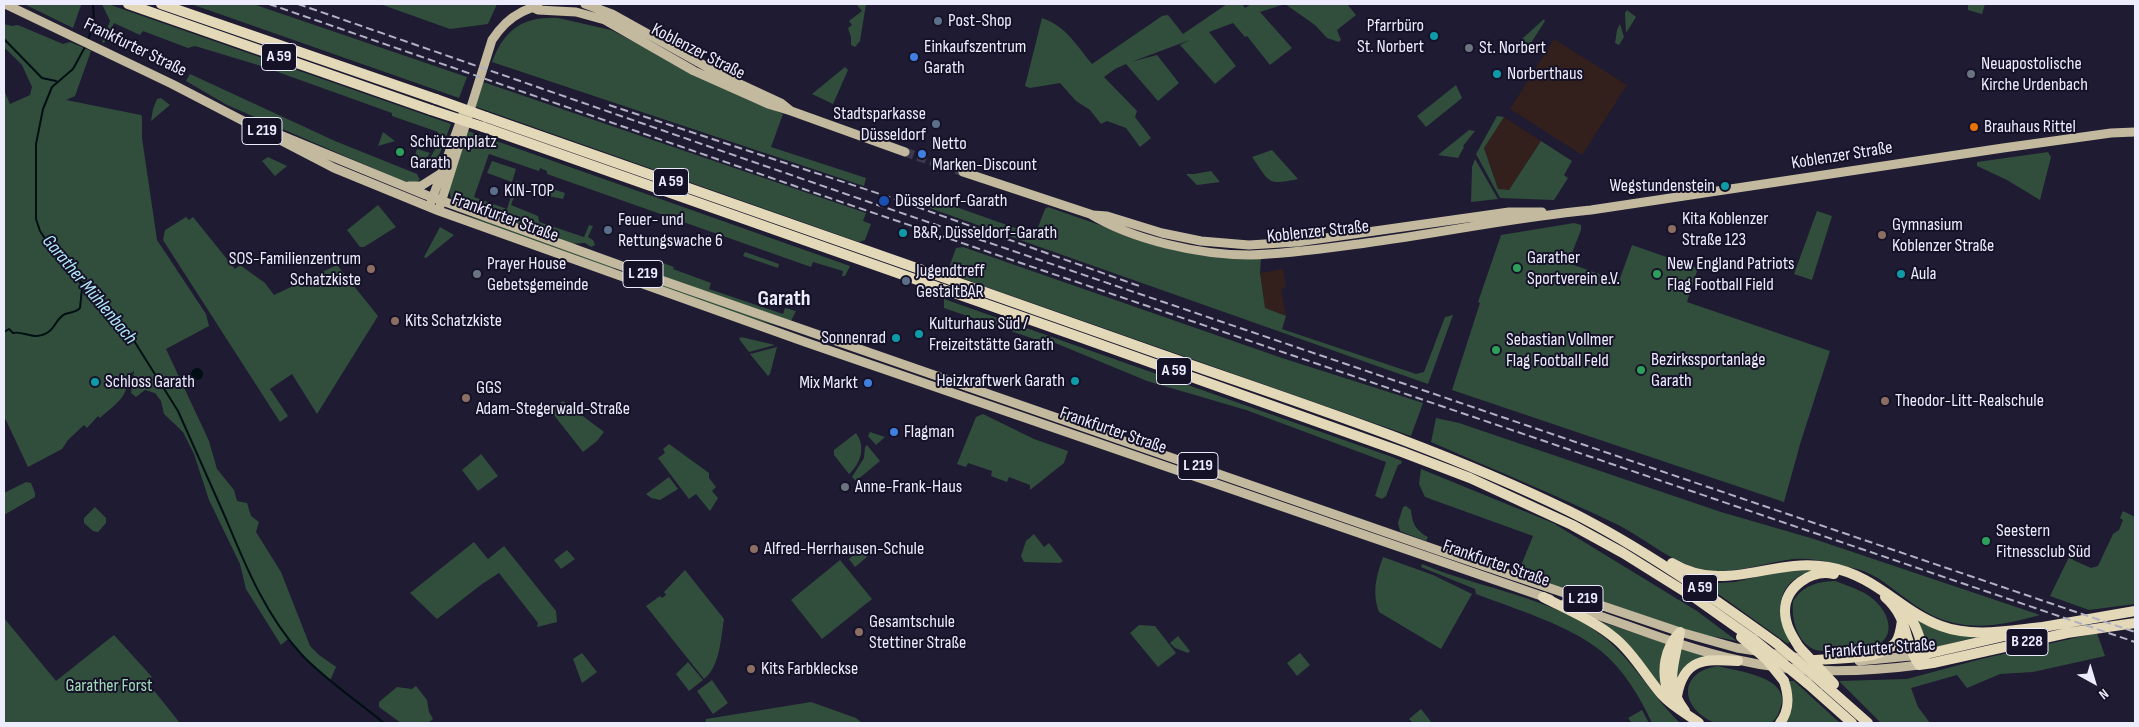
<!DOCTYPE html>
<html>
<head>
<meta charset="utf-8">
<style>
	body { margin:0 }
	#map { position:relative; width:2139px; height:727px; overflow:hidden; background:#1e1b32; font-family:"Sofia Sans Condensed",sans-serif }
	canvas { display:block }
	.frame { position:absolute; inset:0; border:5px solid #edecfd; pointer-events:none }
	.north { position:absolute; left:2069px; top:657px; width:50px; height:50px; -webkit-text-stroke:4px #151228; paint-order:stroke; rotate:141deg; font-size:14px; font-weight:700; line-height:20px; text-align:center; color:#edecfd }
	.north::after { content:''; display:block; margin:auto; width:18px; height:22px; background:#edecfd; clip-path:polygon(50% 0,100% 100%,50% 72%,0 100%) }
</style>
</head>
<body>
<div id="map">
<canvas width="2139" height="727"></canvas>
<div class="frame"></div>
<div class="north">N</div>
</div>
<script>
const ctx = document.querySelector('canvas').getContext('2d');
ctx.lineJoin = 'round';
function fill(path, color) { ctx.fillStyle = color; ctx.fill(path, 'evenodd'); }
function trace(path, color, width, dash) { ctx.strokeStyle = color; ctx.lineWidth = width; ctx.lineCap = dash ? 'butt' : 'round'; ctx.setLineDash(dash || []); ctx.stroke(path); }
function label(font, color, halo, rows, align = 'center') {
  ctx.font = font + ' "Sofia Sans Condensed",sans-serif'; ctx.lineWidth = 4; ctx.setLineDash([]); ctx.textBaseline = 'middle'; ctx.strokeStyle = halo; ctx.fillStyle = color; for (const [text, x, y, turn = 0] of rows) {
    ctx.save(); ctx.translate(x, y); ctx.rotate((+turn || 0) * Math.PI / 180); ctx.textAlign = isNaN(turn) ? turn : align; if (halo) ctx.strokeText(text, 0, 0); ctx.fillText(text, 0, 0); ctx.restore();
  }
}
const industrial = new Path2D(`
	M1554,39L1627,85L1582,155L1510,109Z
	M1504,117L1541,141L1509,190L1498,189L1484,148Z
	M1283,269L1286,287L1281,289L1286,316L1265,308L1260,273Z`);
const green = new Path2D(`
	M24,4H77L81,5L73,28Z
	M102,4H108L451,124L438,158L427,163L437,146L433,144L438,132L392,116V113L261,66L195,46L188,48L143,31L140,35L114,23L104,43L102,42L110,21Z
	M191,4H253L467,77L459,98Z
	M380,4H497L488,24L450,29Z
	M856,4H866L860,41L855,47L851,45V37L848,28L852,25L849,21L862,11Z
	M1227,4H1242L1245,8L1251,4H1347L1356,15L1337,30L1341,40L1339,42L1327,38L1315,25L1285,4L1260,12L1292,48L1270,65L1247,36L1245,37L1233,23L1209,32L1236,66L1215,84L1180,45L1190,40L1131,62L1157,55L1179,83L1158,101L1126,64L1115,69L1104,77L1137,111L1135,117L1151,138L1140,147L1126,128L1107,121L1101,124L1090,110L1076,101L1060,83L1030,88L1025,86L1042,18C1066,26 1077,46 1092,64L1162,16L1168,15L1183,34Z
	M1968,4H1985L1982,14L1968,10Z
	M1627,10L1636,17L1626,33L1625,13Z
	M558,18L611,30L748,100L783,114L771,147L866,178L864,186L492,62C504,30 523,16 558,18Z
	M1544,19L1545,21L1524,54H1519L1512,48Z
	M4,24L12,26L18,25L63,44L70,42L91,51L75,96L66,100L141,115L142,117V138L157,240L206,314L209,326L166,349L209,441L217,469L234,490L237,501L247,503L251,516L259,522L256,532L281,572L310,646L319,655L336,667L330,681L302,656L288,639L281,645L246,589L240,564L209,500L194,454L183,432L164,414L161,401L155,393L145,390L136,397L131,393L134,371L127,376C129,398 115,404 100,418L98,416L87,428L84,425L68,440L62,449L28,467L4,416V90L10,104L30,95L32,87L22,65L6,49H4Z
	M1620,24L1624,37L1619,45L1615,43L1617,30Z
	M845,67L848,70L833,104L812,94Z
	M190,74L335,141L417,174L420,180L414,183L405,182L227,105L186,81Z
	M483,82L866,213L863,221L871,224L865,240L859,242L474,106Z
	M1456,85L1462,98L1426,127L1417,116Z
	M161,98L170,105L151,121L153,109L157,99Z
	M1497,116L1504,117L1484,148L1498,189L1509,190L1541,141L1572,161L1564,175L1568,178L1554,200L1500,198L1476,154Z
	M1469,130L1475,131L1463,146L1464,147L1458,158L1438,155Z
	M468,131L850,266L845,276H842L843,271L813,262L811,267L547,174V171L540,168L539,171L489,154L474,197L507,209L516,181L523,183L521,189L516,192L511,205L538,216L539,222L584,237L589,225L593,226L588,237L593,240L595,245L591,247L585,243L568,244L557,236L539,229L493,216L451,199L449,189Z
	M383,132L395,141L378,146Z
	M417,149L430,153L421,167L412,164Z
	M1272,150L1298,179C1266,186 1270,182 1252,157Z
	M2048,152L2051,157L2040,200L2007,180L1977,166V162Z
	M268,157L287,166L275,176L262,161Z
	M1475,159L1498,199L1471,202L1472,167Z
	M492,161L516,169L512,182L487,173Z
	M1211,171L1220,182L1197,185L1186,174H1194Z
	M553,189L565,193L563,199L548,196Z
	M928,197L1035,235L1045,209L1048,207L1137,238L1261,258L1260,273L1265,308L1286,316L1282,329L1416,374L1424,372L1445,317L1453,315L1428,384L921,205L923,200Z
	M378,205L396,227L364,247H360L347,230Z
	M452,211L491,223L613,267L616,270Z
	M1817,211L1832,216L1812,280L1794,274Z
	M186,217L189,220L193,217L235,269L240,265L265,283L274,295L337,265L378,316L317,414L292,374L270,389L288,416L280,422L163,240L165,230Z
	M1574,223L1581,225V230L1568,263L1619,281L1632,245L1698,268L1687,302L1830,351L1801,441L1784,502L1452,390L1480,303L1478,302L1501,235Z
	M440,227L454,235L426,258L424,257Z
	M963,247L1282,358L1423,403L1411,436L947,273L956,248Z
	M745,252L779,264L778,268L743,256Z
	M663,263L674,267L673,269L711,283L709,289L783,314L785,308L796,311L791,321L660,276Z
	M659,283L778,325L779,326L735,314L663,288Z
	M944,299L1392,457L1402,461L1401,464L1398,465L1386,496L1382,499L1375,496L1386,462L1246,410L1147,381L1048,340H1037L944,308Z
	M741,337L775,345L749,352L739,339Z
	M777,347L770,374L768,376L750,354Z
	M563,401L604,432L597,441L583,452L550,410Z
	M983,414L1034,439L1068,451L1064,463L1030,490V485L1009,477L1007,482L991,476L992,471L968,463L966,467L957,464L976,417Z
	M1436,418L1459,423L1721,512L1814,539L2040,615C1989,629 1952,634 1908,600C1892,589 1877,574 1857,569C1837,564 1814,557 1793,559C1761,563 1730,577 1697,568C1666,559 1642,536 1614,523C1554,494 1492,469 1431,442Z
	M870,432L885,437L876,445L868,436Z
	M856,433C866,447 861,463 849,474L834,455V450Z
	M669,444L709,473V478L716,487L712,491L718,498L710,511L696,494L689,499L658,458L665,453L663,449Z
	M867,445L880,461L856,481L852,477L864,458L865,447Z
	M481,454L498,476L478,491L462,470Z
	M1421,469L1553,523L1697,611L1737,641L1685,631L1518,573L1533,536L1425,497L1419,484Z
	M669,477L678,489L660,500L651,498L646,494Z
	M26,482L31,483L35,493V497L4,515V493Z
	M1406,506L1411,510C1412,523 1416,531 1428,537L1426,541L1400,531L1398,523L1403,507Z
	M95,507L106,518V523L98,532L93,531L84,523V518Z
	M2123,511L2135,517V604L2089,610L2050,596L2070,555L2073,560L2091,568L2098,566L2113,534L2119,530L2123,520L2120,518Z
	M1034,534L1044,547L1049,543L1063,561L1060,563L1024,562L1021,556L1026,541Z
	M474,542L488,559L504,546L556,611L557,622L537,627L538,623L499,573L482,584L437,619L410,593Z
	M861,549L867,557L855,567L849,559Z
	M567,550L575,559L561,569L554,560Z
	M1383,557L1433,575L1472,594L1441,649L1379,612C1372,592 1376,577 1383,557Z
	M840,560L872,599L822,639L791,600Z
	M1422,564C1480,589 1555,597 1605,638C1634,662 1653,697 1680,723H1652C1640,697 1624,670 1601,651C1569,625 1515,609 1476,594L1475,589L1421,567Z
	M685,570L724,619C721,637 720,667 704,679L646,606L660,596L662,598L666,595L664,592Z
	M1810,570H1819C1778,576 1772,609 1790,641L1788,644L1696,578L1719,583L1735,582L1773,573Z
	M1835,581C1848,586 1862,590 1873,599C1891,614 1898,641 1869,648C1860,650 1851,650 1842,650C1834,651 1823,652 1816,650C1797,644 1791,618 1793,601C1804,585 1816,582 1835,581Z
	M1911,613L1922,621L1993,633L1924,650Z
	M1584,616L1667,644L1664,692L1636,655Z
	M4,618L56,681L114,635L152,677L147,682L180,723H4Z
	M1139,625L1155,626L1176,653L1158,667L1130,633Z
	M2097,633L2105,656L2033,672L2000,674L1967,688L1957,675L1911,688L1918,707L1930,723H1881L1839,681L1907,679L1981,659Z
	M1178,636L1190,651L1188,653L1175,648L1170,643Z
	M1682,649L1712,658L1699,660L1677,684L1678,664Z
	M582,653L597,672L582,683L573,659Z
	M1300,653L1310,665L1297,676L1287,663Z
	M688,662L703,680L689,691L676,674Z
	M1718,666C1736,671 1785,676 1782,702C1780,710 1778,718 1771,723C1760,723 1721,726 1713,722C1680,707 1678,672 1718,666Z
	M712,680L728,703L713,714L697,691Z
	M1787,681H1794L1840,723H1785L1792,706Z
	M416,686L427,700L429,712L433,719L428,723H401L379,707V702L397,687L412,689Z
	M811,702L856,718L862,723H705L706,719Z
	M1421,709L1432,723H1413L1409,719Z
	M1642,710L1649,723H1632L1628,718Z`);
const water = new Path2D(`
	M191 374a6 6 0 1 1 12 0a6 6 0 1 1-12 0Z`);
const stream = new Path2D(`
	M4,39L42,78L56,81
	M88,40L94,22L93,4
	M85,47L73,69L52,87L43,109L36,144V219L40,231L61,262L113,313L131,336L178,411C194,447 210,483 226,519C246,567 266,616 302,655C326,680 357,701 384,723
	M4,332L9,329L13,333C21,331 28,336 37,336C56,334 54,319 65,314C70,312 75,313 80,308L82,289L79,279`);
const majorTunnel = new Path2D(`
	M905,152L963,172`);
const major = new Path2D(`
	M5,4L172,84L334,168L439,211L805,342L1550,599
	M585,4L612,14L725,77L781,103L791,111
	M534,8L538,10L576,12L605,20L694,71L768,104L791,111L905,152
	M280,135L426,195L658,279L1440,551L1680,632L1737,648L1813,660
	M963,172L1090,214C1133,240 1199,255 1250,255C1289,254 1328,248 1366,243C1441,233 1516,217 1591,210L2003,148L2111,133L2135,132
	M409,186H421L440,174
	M431,202L463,114
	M440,206L492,40C500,28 508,19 520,13C526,9 532,9 538,4
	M1093,215L1107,216L1162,233L1201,241L1249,245L1297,242L1509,212H1542
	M1564,604C1622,622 1678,647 1738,660C1797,674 1859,673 1919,665
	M1859,661L1921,655`);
const highway = new Path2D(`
	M128,4L431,110
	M161,4L436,99
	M486,117C701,193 915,267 1129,343C1277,396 1428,442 1569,511C1643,548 1709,595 1776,643
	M483,127L1082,338L1402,452L1470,478L1572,525L1623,553L1695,598L1753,639
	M1672,563C1726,595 1771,557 1828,567C1876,575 1900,611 1941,626C1973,638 2011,630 2043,627
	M1543,597C1568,610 1595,621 1616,639C1635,655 1646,677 1662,695C1673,707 1687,714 1699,723
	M1885,597C1910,619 1903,642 1919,665
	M1905,608C1914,622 1925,642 1921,659
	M2037,628L2135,611
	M1680,632C1675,664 1663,682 1685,711
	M1799,647C1792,636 1785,625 1785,611C1785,587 1811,569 1834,574
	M1922,655L2009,635
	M1813,660C1835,658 1882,661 1896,642C1900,636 1901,628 1902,620
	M1919,665L1933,663L2067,633L2135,623
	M1807,683L1852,723
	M1825,685L1868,723
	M1668,693C1661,671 1664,649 1680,632
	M1677,696C1684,658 1704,659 1738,661
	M1780,723C1790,710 1789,696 1784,681`);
const rail = new Path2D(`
	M269,4L815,193L2135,642
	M298,4L869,202L2135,632
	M609,105L889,197L1142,287`);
const highwayBridge = new Path2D(`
	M436,99L486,117
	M431,110L483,127
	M1741,637L1767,660L1784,681
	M1753,639L1807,683
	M1776,643L1825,685
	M1799,647L1834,684`);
const markers = [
	[938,21,5,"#5c6f8a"],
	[1434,36,5,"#0f9aa8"],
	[1469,48,5,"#6b7280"],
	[914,57,5,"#3f7fe0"],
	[1497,74,5,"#0f9aa8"],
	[1971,74,5,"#6b7280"],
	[936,124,5,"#5c6f8a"],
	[1974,127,5,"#e8710a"],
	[400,152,5,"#2e9e5b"],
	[922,154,5,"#3f7fe0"],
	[1725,186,5,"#0f9aa8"],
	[494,191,5,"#5c6f8a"],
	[884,201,6,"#1a4fb4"],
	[1672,229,5,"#8d6e63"],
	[608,230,5,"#5c6f8a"],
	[903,233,5,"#0f9aa8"],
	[1882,235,5,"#8d6e63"],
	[1517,268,5,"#2e9e5b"],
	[371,269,5,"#8d6e63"],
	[477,274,5,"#6b7280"],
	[1657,274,5,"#2e9e5b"],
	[1901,274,5,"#0f9aa8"],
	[906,281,5,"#5c6f8a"],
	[395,321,5,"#8d6e63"],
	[919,334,5,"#0f9aa8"],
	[896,338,5,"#0f9aa8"],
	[1496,350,5,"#2e9e5b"],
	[1641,370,5,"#2e9e5b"],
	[1075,381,5,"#0f9aa8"],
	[95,382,5,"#0f9aa8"],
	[868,383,5,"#3f7fe0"],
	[466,398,5,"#8d6e63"],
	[1885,401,5,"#8d6e63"],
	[894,432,5,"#3f7fe0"],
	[845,487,5,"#6b7280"],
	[1986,541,5,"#2e9e5b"],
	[754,549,5,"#8d6e63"],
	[859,632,5,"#8d6e63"],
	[751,669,5,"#8d6e63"]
];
const shields = [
	[279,57,35],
	[262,131,40],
	[671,182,35],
	[643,274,40],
	[1174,371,35],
	[1198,466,40],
	[1700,588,35],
	[1583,599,40],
	[2027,642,42]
];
const shieldNames = [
	["A 59",279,57],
	["L 219",262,131],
	["A 59",671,182],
	["L 219",643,274],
	["A 59",1174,371],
	["L 219",1198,466],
	["A 59",1700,588],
	["L 219",1583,599],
	["B 228",2027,642]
];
const poiNames = [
	["Post-Shop",948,21],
	["Pfarrbüro",1424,26,"right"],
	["St. Norbert",1424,47,"right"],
	["Einkaufszentrum",924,47],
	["Garath",924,68],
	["St. Norbert",1479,48],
	["Neuapostolische",1981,64],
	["Kirche Urdenbach",1981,85],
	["Norberthaus",1507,74],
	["Stadtsparkasse",926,114,"right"],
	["Düsseldorf",926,135,"right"],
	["Brauhaus Rittel",1984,127],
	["Schützenplatz",410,142],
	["Garath",410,163],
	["Netto",932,144],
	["Marken-Discount",932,165],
	["Wegstundenstein",1715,186,"right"],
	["KIN-TOP",504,191],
	["Düsseldorf-Garath",895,201],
	["Kita Koblenzer",1682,219],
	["Straße 123",1682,240],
	["Feuer- und",618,220],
	["Rettungswache 6",618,241],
	["Gymnasium",1892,225],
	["Koblenzer Straße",1892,246],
	["B&R, Düsseldorf-Garath",913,233],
	["Garather",1527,258],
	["Sportverein e.V.",1527,279],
	["SOS-Familienzentrum",361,259,"right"],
	["Schatzkiste",361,280,"right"],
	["Prayer House",487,264],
	["Gebetsgemeinde",487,285],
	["New England Patriots",1667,264],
	["Flag Football Field",1667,285],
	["Jugendtreff",916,271],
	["GestaltBAR",916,292],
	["Aula",1911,274],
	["Kits Schatzkiste",405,321],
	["Kulturhaus Süd /",929,324],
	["Freizeitstätte Garath",929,345],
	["Sonnenrad",886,338,"right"],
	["Sebastian Vollmer",1506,340],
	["Flag Football Feld",1506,361],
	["Bezirkssportanlage",1651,360],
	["Garath",1651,381],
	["Heizkraftwerk Garath",1065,381,"right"],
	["Schloss Garath",105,382],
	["Mix Markt",858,383,"right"],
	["GGS",476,388],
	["Adam-Stegerwald-Straße",476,409],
	["Theodor-Litt-Realschule",1895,401],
	["Flagman",904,432],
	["Anne-Frank-Haus",855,487],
	["Seestern",1996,531],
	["Fitnessclub Süd",1996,552],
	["Alfred-Herrhausen-Schule",764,549],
	["Gesamtschule",869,622],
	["Stettiner Straße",869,643],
	["Kits Farbkleckse",761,669]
];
const streetNames = [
	["Frankfurter Straße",135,48,26],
	["Koblenzer Straße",698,52,27],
	["Koblenzer Straße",1842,156,-9],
	["Frankfurter Straße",505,218,20],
	["Koblenzer Straße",1318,232,-6],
	["Frankfurter Straße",1113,431,19],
	["Frankfurter Straße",1496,564,19],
	["Frankfurter Straße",1880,649,-4]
];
const parkNames = [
	["Garather Forst",109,686]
];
const waterNames = [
	["Garather Mühlenbach",89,290,50]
];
const districtNames = [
	["Garath",784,299]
];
fill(industrial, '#33201d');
fill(green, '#314e3c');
fill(water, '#000f14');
trace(stream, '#000f14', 2);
trace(majorTunnel, '#3d3a50', 9, [9, 4.5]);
trace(major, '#c2b99e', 9);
trace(highway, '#e3d8b7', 10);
trace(rail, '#b2b0c3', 2, [8, 4]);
trace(highwayBridge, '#e3d8b7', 10);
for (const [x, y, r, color] of markers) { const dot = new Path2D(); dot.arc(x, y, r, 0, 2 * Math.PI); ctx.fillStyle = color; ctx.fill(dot); trace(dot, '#151228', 2); }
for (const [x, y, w] of shields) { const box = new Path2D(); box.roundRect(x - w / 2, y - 13.5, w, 27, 4); ctx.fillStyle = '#151228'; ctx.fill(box); trace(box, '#edecfd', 1); }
label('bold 16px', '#edecfd', null, shieldNames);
label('18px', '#edecfd', '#151228', poiNames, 'left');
label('18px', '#edecfd', '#151228', streetNames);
label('18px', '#a4dcb9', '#151228', parkNames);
label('italic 19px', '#b2e9fa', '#151228', waterNames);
label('bold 22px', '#edecfd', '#151228', districtNames);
</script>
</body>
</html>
